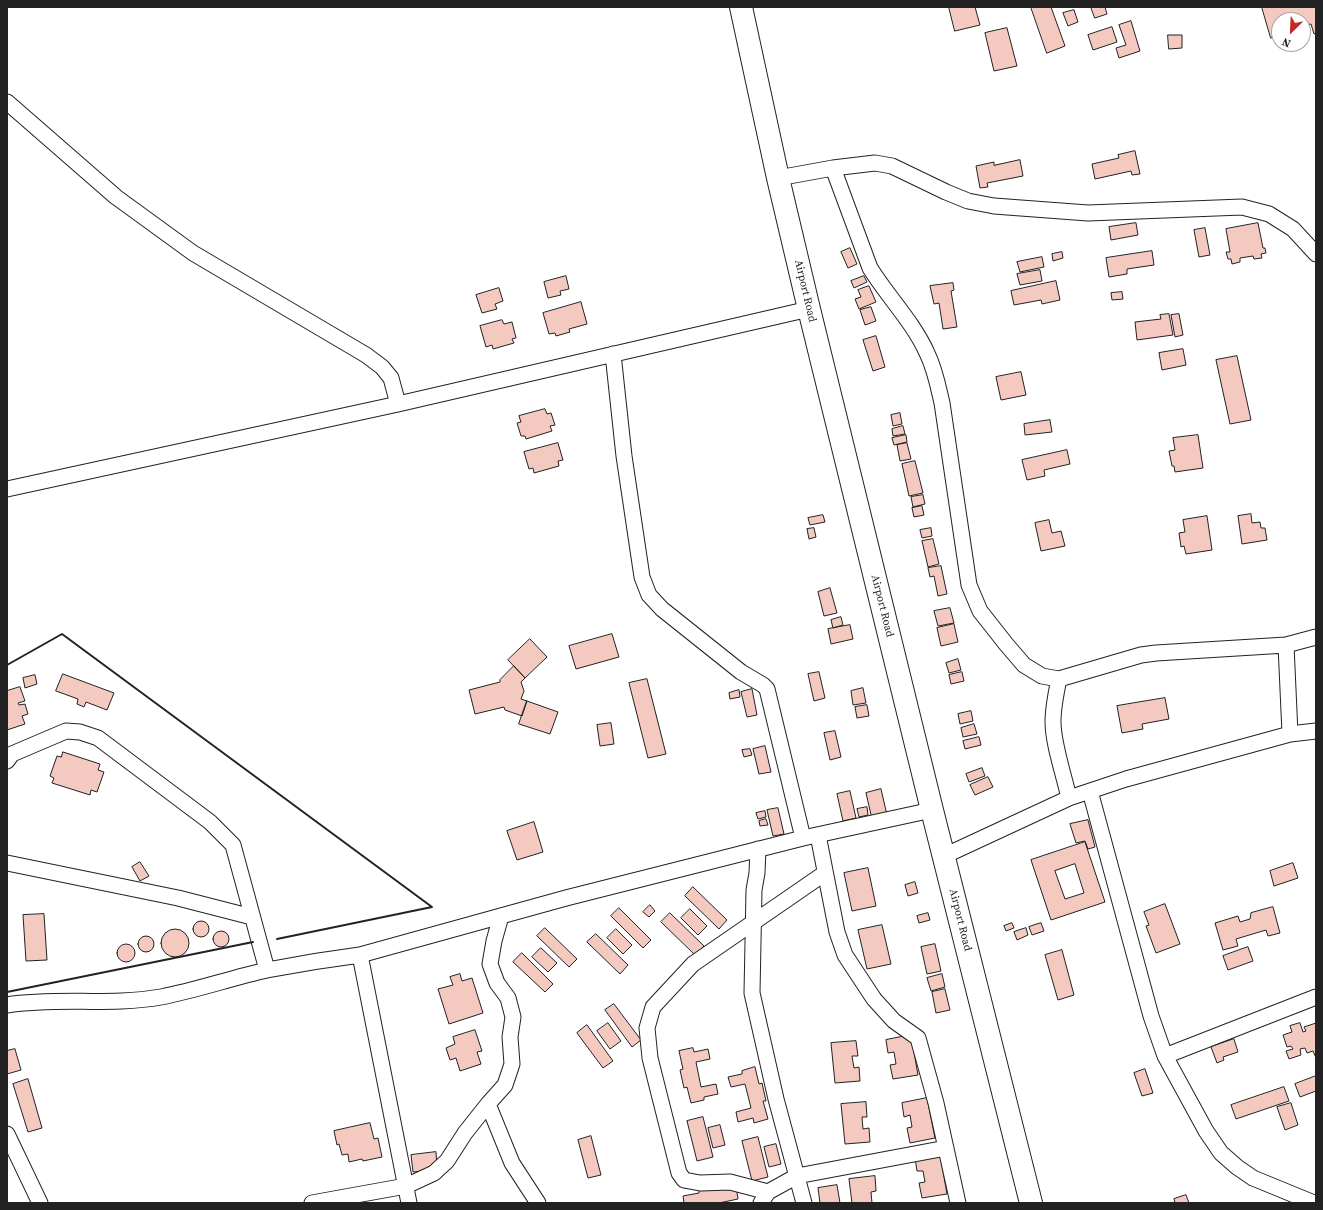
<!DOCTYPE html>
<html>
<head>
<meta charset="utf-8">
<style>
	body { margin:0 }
	#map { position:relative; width:1323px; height:1210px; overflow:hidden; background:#fff; font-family:"Source Serif 4",serif }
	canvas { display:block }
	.frame { position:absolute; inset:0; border:8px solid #222; pointer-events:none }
	.north { position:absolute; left:1271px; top:12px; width:40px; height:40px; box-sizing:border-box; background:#fff; border:1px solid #a7a7a7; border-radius:50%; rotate:204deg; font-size:11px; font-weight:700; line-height:16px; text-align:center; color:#222 }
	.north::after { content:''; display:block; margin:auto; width:14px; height:18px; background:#c62828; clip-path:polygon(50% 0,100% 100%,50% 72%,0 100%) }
</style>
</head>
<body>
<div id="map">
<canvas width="1323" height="1210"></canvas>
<div class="frame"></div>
<div class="north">N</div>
</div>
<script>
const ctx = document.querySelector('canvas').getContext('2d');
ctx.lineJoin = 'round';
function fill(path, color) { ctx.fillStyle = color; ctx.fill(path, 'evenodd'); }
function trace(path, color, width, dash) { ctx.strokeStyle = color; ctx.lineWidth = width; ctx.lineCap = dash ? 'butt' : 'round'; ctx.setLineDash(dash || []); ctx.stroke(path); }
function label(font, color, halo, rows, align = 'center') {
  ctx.font = font + ' "Source Serif 4",serif'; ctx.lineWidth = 3; ctx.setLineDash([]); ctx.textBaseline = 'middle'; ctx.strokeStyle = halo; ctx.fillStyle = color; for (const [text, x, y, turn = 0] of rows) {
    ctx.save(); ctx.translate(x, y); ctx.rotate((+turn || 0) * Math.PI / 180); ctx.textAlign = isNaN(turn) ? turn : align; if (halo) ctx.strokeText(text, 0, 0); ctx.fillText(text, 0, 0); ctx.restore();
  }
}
const building = new Path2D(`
	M949,7H975L980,25L955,31Z
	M1031,7H1051L1065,46L1047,53Z
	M1091,7H1105L1107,14L1095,18Z
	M1262,7H1316V33L1314,34L1311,24L1303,26V20H1279V35L1271,38Z
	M1074,10L1078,22L1068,26L1063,13Z
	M1131,21L1140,51L1119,58L1116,48L1126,45L1119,25Z
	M1112,27L1117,42L1093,50L1088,35Z
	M1007,28L1017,66L994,71L985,33Z
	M1168,35H1182V48L1169,49Z
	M1135,151L1140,174L1132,175L1131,171L1095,179L1092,164L1119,158L1118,155Z
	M1020,160L1023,176L987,183L988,187L980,188L976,166L994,162V165Z
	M1136,223L1138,235L1111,240L1109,227Z
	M1258,223L1263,248H1265L1266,253L1261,254L1262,258L1254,259L1253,256L1240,258V262L1232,264L1231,259H1228L1226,252H1230L1226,229Z
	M1205,228L1210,255L1199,257L1194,230Z
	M850,248L857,264L848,268L841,252Z
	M1152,251L1154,265L1127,269V274L1109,277L1106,258Z
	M1062,252L1063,258L1053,261L1052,254Z
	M1042,257L1044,267L1020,272L1017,262Z
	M1040,270L1042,281L1020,285L1017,274Z
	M566,276L569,289L560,291L561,295L548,298L544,282Z
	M864,276L867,282L854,288L851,281Z
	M1056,281L1060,300L1042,304L1041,300L1014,305L1011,291Z
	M953,283L954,290L951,291L957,327L943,329L939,303L934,304L930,286Z
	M869,286L876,302L859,309L855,299L861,297L858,290Z
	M499,288L503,301L495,304L497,309L482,313L476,295Z
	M1122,292L1123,299L1112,300L1111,293Z
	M581,302L587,324L569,329L570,332L556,336L555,333L549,334L543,313Z
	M871,307L876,321L865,325L860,310Z
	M1169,314L1173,335L1137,340L1135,322L1161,319L1160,315Z
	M1179,314L1183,335L1175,337L1171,315Z
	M502,320L504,324L512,322L516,338L512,339L514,343L493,349L492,345L486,347L480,326Z
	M876,336L885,367L873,371L863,340Z
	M1183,349L1186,365L1162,370L1159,353Z
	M1237,356L1251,420L1230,424L1216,360Z
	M1021,372L1026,395L1001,400L996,377Z
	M545,409L547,414L551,413L555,425L550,426L552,431L526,439L525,436H521L517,423L521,422L519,416Z
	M900,413L902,424L893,426L891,415Z
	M1050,420L1052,432L1025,435L1024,424Z
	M903,426L905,434L893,436L892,429Z
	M906,435L907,442L894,445L892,438Z
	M1198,435L1203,468L1175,472L1174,466H1172L1169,451L1175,450L1173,438Z
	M558,443L563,460L558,461L559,466L534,473L533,468L529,469L524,452Z
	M907,443L911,459L900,461L897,445Z
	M1067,450L1070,464L1044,470L1045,476L1027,480L1022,460Z
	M915,461L923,493L909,496L902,464Z
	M923,495L925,504L913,507L911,497Z
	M922,506L924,515L914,517L912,508Z
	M1251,514L1252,523L1260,522L1261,528H1265L1267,540L1242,544L1238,516Z
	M823,515L825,522L810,525L808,518Z
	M1207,516L1212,550L1186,554L1184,546L1181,547L1179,533L1185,532L1183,520Z
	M1049,520L1052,533L1061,531L1065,546L1041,551L1035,523Z
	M814,528L816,537L809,539L807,529Z
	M931,528L932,536L922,538L920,530Z
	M933,539L939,564L928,567L922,541Z
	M941,566L947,594L938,596L934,576L930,577L928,568Z
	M830,588L837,613L824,616L818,592Z
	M950,608L954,623L938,626L934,611Z
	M841,617L843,625L833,628L831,620Z
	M954,624L958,642L941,646L937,628Z
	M850,625L853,639L831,644L828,629Z
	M612,634L619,657L576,669L569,646Z
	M530,639L547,657L525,678L508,660Z
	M958,659L961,670L949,673L946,663Z
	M514,666L525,678L521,682L524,691L521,699L527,701L522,716L505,710L504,707L475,714L469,690L500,682V680Z
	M819,672L825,698L814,701L808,674Z
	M962,672L964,681L951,684L949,675Z
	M63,674L114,693L107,710L86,702L84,707L77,704L78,699L56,691Z
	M35,675L37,684L25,688L23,678Z
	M647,679L666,754L648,758L629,683Z
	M20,687L25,701L18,703L19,705L25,704L28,714L22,716L25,724L7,730V691Z
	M863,688L866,703L853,705L851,691Z
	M752,689L757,715L747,717L741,692Z
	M739,690L740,697L730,699L729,693Z
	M1165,698L1169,719L1142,724L1143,729L1122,733L1117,706Z
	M527,701L558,712L550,734L519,724Z
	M867,705L869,716L857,718L855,707Z
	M971,711L973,721L960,724L958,714Z
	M611,723L614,744L600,746L597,725Z
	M974,724L977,734L963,737L961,728Z
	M835,731L841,757L830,760L824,733Z
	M979,737L981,745L965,749L963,741Z
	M765,746L771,772L759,774L753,749Z
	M750,749L752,755L744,757L742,750Z
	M63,752L100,764L98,770L104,772L97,792L91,790L90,795L52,783L54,778L50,776L57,756L61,757Z
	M982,768L985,776L969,782L966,774Z
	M988,777L993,787L975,795L970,785Z
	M881,789L887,815L872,819L866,793Z
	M850,791L856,818L843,821L837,794Z
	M867,807L868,815L859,817L857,809Z
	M778,808L784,834L773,836L767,810Z
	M765,811L766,817L758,819L756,813Z
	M766,819L768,825L760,826L759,821Z
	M1088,820L1095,847L1088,849L1085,841L1076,843L1070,824Z
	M534,822L543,852L517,860L507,831Z
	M1085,842L1105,902L1051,920L1031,860ZM1075,864L1084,893L1065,899L1055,871Z
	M140,862L149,876L140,881L132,867Z
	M1293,863L1298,878L1274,886L1270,871Z
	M868,868L876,906L852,911L844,873Z
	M915,882L918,893L908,896L905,885Z
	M693,887L727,920L719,929L685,896Z
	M1165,904L1180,944L1156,953L1146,926L1149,925L1144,912Z
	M650,905L655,911L649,917L643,912Z
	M1273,907L1280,933L1268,936L1266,930L1236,939L1238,946L1223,950L1215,923L1238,916L1240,922L1250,919L1251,913Z
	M619,908L651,940L643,948L611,916Z
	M690,909L707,926L698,935L681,918Z
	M670,913L704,946L695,955L661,922Z
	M928,913L930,920L919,923L917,916Z
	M44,914L47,960L26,961L23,915Z
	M193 929a8 8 0 1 1 16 0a8 8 0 1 1-16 0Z
	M1012,923L1014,928L1006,931L1004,926Z
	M1041,923L1044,931L1032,935L1029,927Z
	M882,925L891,964L867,969L858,930Z
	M545,928L577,959L569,967L537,936Z
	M1026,928L1028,935L1017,940L1014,932Z
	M161 943a14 14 0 1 1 28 0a14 14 0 1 1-28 0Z
	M616,929L632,945L623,954L607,938Z
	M213 939a8 8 0 1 1 16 0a8 8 0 1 1-16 0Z
	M596,934L628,965L620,974L587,942Z
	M138 944a8 8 0 1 1 16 0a8 8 0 1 1-16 0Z
	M935,944L941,971L927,974L921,947Z
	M117 953a9 9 0 1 1 18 0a9 9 0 1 1-18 0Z
	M1248,947L1253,961L1228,970L1223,956Z
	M541,948L557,963L548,972L532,957Z
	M1062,950L1074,995L1058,1000L1045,955Z
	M522,953L553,984L545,992L513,962Z
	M460,974L462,981L472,978L483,1013L449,1024L438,989L453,985L450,977Z
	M942,974L945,987L931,991L927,978Z
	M945,989L950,1010L936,1013L932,992Z
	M614,1004L641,1040L632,1047L605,1010Z
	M608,1023L621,1041L610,1049L597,1031Z
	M1300,1023L1303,1032L1306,1031L1304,1027L1316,1023V1058L1313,1051L1307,1053L1305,1048L1300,1049L1301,1055L1289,1059L1286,1051L1293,1049L1291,1046L1287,1047L1283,1035L1292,1032L1290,1026Z
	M587,1025L613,1061L603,1068L577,1033Z
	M475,1030L482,1051L477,1052L481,1064L460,1071L456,1058L450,1060L446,1048L455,1044L453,1037Z
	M911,1035L918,1075L893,1079L890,1065L896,1064L894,1052L888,1053L886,1040Z
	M1234,1039L1238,1052L1223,1057L1224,1060L1217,1063L1211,1047Z
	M856,1041L858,1056H852L854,1068L859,1067L860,1081L835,1083L831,1043Z
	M693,1048L694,1052L708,1049L710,1059L696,1062L701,1087L716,1084L718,1094L704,1097V1100L691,1103L687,1087L684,1088L680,1070L683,1069L679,1051Z
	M15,1049L21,1070L7,1074V1051Z
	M755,1067L759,1084L762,1083L766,1101H763L768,1119L754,1123L753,1118L738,1122L736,1112L751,1108L745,1084L731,1087L728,1077L742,1074V1071Z
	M1145,1069L1153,1093L1142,1096L1134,1073Z
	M1316,1076V1091L1300,1097L1295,1084Z
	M28,1079L42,1128L28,1132L13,1084Z
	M1284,1087L1289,1101L1236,1119L1231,1105Z
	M927,1098L935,1138L910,1143L907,1128L912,1127L910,1115L904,1117L902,1103Z
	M866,1102L867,1117H862L863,1129L869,1128L870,1142L845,1144L841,1104Z
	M1291,1103L1298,1125L1285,1130L1277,1107Z
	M703,1117L713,1157L697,1161L687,1121Z
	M370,1123L374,1139L378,1138L382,1157L363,1161L362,1159L349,1162L348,1154L342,1155L339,1144L337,1145L334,1131Z
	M720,1125L725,1145L713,1148L708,1128Z
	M591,1136L601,1175L588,1178L578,1140Z
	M758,1137L768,1177L752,1181L742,1141Z
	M776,1144L781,1164L769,1167L764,1147Z
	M436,1152L437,1166L432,1170L413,1172L411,1155Z
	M940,1154L947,1194L922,1198L919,1183L925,1182L923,1171H917L915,1158Z
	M875,1176L876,1191L871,1192L872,1203H852L849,1179Z
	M837,1185L840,1203H820L818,1188Z
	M736,1186L738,1199L719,1203H684L683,1196L699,1193V1189Z
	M1186,1195L1189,1203H1175L1174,1199Z`);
const minor = new Path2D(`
	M7,102L116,197L193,253L366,355L382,367L391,378L398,404
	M833,168L870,268C888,297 913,322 927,353C935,369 938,386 942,403L969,585L980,611L1006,644L1024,665L1042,676L1059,679L1141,655L1156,653L1286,645L1316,637
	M778,178L833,168L875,163L892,166L946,192L968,201L994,206L1088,213L1242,207L1269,214L1293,229L1316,254
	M613,354L624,456L642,577L649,595L662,609L741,672L763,685L767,689L803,838
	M7,489L398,404L809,309
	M1286,645L1290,734
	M1059,679C1056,693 1053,707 1053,722C1053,744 1064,775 1069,798
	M7,761L12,754L66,731L80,732L98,738L210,822L233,845L267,970
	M1090,791L1151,1016L1165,1056L1206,1131L1221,1153L1237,1167L1253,1178L1314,1203
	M818,835L837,932L845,955L874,999L894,1021L918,1038L936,1103L958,1203
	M758,849L757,873L754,890L752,993L776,1099L804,1203
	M944,856L1069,798L1126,779L1290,734L1316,731
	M7,863L178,898L252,917
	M360,955L409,1203
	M7,1005C58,997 110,1006 161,997C197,990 231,978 267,970C298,964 329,959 360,955L566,898L803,838L932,810
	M1165,1056L1316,997
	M488,1104L512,1163L538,1203
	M7,1134L40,1203
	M768,1192L730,1182L700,1183L684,1180L679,1173L650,1058L647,1028L653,1007L693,964L825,873
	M312,1203L406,1186L434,1173L447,1161L465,1133L488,1104L505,1085L512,1064L510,1037L513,1017L508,998L497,983L490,964L494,941L501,916
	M761,1203L768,1192L797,1176L946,1148`);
const highway = new Path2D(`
	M741,7L778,178L809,309L932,810L1031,1203`);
const wall = new Path2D(`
	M7,665L62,634L432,907L277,939
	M7,992L253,942`);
const streetNames = [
	["Airport Road",805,291,77],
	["Airport Road",882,606,76],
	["Airport Road",960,920,76]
];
fill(building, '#f3c9c0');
trace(building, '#222', 1);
trace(minor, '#222', 17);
trace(highway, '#222', 24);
trace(minor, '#fff', 15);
trace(highway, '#fff', 22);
trace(wall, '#222', 2);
label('11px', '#222', '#fff', streetNames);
</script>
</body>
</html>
